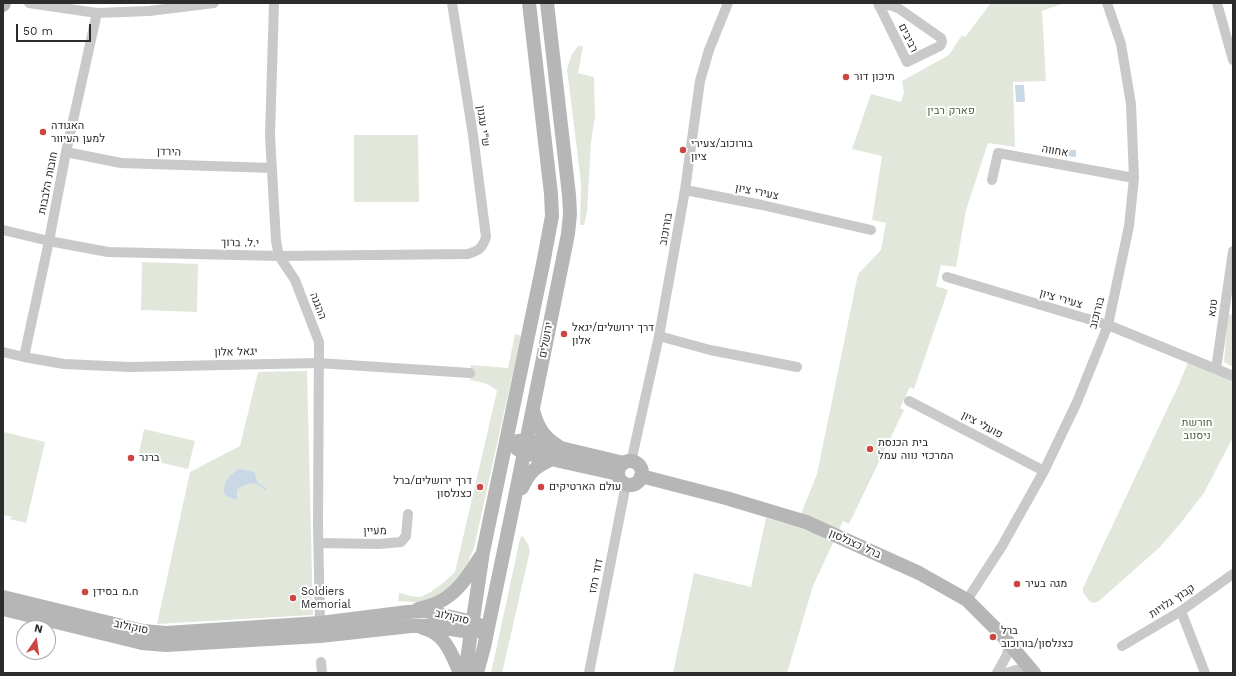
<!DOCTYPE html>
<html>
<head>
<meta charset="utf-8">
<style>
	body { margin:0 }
	#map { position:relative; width:1236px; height:676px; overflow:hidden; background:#fff; font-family:"Work Sans",sans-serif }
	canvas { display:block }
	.frame { position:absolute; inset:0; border:4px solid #2c2c2c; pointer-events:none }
	.north { position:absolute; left:16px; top:620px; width:40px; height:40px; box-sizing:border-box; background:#fff; border:1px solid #ababab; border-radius:50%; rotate:13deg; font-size:11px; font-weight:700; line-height:16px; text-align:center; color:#2c2c2c }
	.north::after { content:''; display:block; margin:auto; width:14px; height:18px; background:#cd4643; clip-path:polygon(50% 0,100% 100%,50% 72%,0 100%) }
	.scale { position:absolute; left:16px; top:24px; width:75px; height:18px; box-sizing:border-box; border:2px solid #2c2c2c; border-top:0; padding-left:5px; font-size:12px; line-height:14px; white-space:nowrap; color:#2c2c2c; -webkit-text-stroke:3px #fff; paint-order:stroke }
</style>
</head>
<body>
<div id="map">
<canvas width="1236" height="676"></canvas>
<div class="frame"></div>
<div class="north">N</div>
<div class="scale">50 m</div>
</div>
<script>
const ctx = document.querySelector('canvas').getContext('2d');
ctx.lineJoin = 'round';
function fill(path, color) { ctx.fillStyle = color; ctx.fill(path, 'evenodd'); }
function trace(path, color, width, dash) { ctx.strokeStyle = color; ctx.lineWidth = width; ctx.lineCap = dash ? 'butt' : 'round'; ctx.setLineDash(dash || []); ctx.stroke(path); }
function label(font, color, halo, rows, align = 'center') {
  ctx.font = font + ' "Work Sans",Heebo,sans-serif'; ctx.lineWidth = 4; ctx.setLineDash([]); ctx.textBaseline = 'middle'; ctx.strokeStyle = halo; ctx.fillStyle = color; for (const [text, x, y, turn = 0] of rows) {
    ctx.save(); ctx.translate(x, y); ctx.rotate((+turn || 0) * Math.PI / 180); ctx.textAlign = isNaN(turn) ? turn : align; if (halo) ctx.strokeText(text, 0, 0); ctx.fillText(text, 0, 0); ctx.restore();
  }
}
const green = new Path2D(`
	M991,3H1064L1042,11L1046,81L1013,82L1015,147L988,143L966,210L956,267L941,265L936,286L948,290L914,389L910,387L900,408L904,410L849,524L843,521L813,586L787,673H673L694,573L751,587L766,518L796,526L817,474L858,274L881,250L886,223L872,220L882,156L852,149L871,94L901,102L904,92L902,81L949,55L962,35L965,37Z
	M578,46H583L578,73L594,77L595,117L591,142L587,212L584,225H580L581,183L567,69L571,56Z
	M354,135H418L419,202H354Z
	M142,262L198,264L197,312L141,310Z
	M1228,314L1233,315V367L1224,362Z
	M515,334L521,336L474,548C470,556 468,564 464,571C455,588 432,600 414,602C409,602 403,601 398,601L399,593C405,594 412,597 418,597C428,597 448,579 455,572L497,391C489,383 481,382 470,380L471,365L508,368Z
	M1188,362L1233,381V437L1204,493L1179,525L1160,547L1099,601L1094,603L1090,602L1083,592V588L1180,382Z
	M307,371L313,615L157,624L190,472L240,446L258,372Z
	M144,429L195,441L188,469L138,457Z
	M4,432L45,442L26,523L9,519L13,517L3,515Z
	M522,535L528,544L530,551L502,673H491L520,539Z`);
const water = new Path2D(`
	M1015,85H1024L1025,102H1016Z
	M1057,149L1076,150V157L1057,155Z
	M240,469L254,472L258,483L266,488V490H264C257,480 246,483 237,490V498L235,500L225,495C221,484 230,473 240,469Z`);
const street = new Path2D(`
	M29,3L97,13L149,11L214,3
	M274,3L270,135L276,241L279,256L295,280L319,342L318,525L320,623
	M878,3L907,62L940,46L942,42L941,38L898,8L890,5L879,6
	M1217,3L1233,60
	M66,152L121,163L272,168
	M992,180L998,153L1134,178
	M685,190L762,205L871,230
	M3,230L49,241L108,252L279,256L468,254C479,250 482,249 486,237L473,135L452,3
	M947,277L1108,325L1233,376
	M659,336L710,350L797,367
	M3,352L24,357L64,364L130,367L318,363L470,373
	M24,357L49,241L66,152L97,13
	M1216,369L1233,251
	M909,401L1044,471
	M631,462L659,336L685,190L700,81L709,50L728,3
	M319,543L379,544L401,542L406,536L408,514
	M967,600L1002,546L1044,471L1077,402L1108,325L1129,226L1134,178L1131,104L1121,44L1107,3
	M1181,611L1205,673
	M1122,646L1181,611L1233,574
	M321,662L322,673
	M589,673L626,484
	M997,673L1007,655L1009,644
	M1006,673L1016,670L1029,668`);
const secondary = new Path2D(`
	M3,5L4,3
	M533,410C537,426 543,437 558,446
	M518,441L527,440L624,463
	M517,449L524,453L618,474
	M618 473a12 12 0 1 1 24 0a12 12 0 1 1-24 0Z
	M641,476L726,498L806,522L919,573L967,600L1001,634L1034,673
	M522,488C529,472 536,466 552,459
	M3,597L143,631L166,633L320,623L408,612L425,611L473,622L481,626
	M3,609L142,643L166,645L320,636L411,626H430L471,632L479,631
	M418,609C425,607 433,605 439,602C459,592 469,574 481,556
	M423,628C445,633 452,655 460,673
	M465,673L483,552L543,264L552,216L551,194L529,3
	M477,673L484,647L512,512L568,234L570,214L569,195L547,3`);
const markers = [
	[846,77,4,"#cd4643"],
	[43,132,4,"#cd4643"],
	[683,150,4,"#cd4643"],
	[564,334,4,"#cd4643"],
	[870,449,4,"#cd4643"],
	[131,458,4,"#cd4643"],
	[480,487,4,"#cd4643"],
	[541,487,4,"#cd4643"],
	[1017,584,4,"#cd4643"],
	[85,592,4,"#cd4643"],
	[293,598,4,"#cd4643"],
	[993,637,4,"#cd4643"]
];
const streetNames = [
	["רביבים",908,38,64],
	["ש\"י עגנון",483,126,82],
	["אחווה",1055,151,10],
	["הירדן",169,152,2],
	["חובות הלבבות",48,183,-79],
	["צעירי ציון",757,192,11],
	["בורוכוב",666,229,-80],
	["י.ל. ברוך",240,243,1],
	["צעירי ציון",1061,299,16],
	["ההגנה",318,306,69],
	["טנא",1213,308,-82],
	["בורוכוב",1097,313,-75],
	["ירושלים",546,340,-79],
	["יגאל אלון",236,352,-1],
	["פועלי ציון",982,425,28],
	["מעיין",375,531,-1],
	["ברל כצנלסון",855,544,24],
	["דוד רמז",596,576,-79],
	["קבוץ גלויות",1172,601,-33],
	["סוקולוב",452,617,13],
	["סוקולוב",131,627,12]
];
const poiNames = [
	["תיכון דור",854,77],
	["האגודה",51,126],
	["למען העיוור",51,139],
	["בורוכוב/צעירי",691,144],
	["ציון",691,157],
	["דרך ירושלים/יגאל",572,328],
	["אלון",572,341],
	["בית הכנסת",878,443],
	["המרכזי נווה עמל",878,456],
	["ברנר",139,458],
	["דרך ירושלים/ברל",472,481,"right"],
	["כצנלסון",472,494,"right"],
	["עולם הארטיקים",549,487],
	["מגה בעיר",1025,584],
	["ח.מ בסידן",93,592],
	["Soldiers",301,592],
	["Memorial",301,605],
	["ברל",1001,631],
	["כצנלסון/בורוכוב",1001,644]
];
const parkNames = [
	["פארק רבין",951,111],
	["חורשת",1197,423],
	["ניסנוב",1197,436]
];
fill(green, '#e1e8db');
fill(water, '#c9d8e5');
trace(street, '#c9c9c9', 10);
trace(secondary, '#b6b6b6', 14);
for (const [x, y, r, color] of markers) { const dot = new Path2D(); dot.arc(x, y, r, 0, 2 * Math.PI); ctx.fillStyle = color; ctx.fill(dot); trace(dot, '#fff', 1.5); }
label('11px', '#2c2c2c', '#fff', streetNames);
label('11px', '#2c2c2c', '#fff', poiNames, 'left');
label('11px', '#4c613f', '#fff', parkNames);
</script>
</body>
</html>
